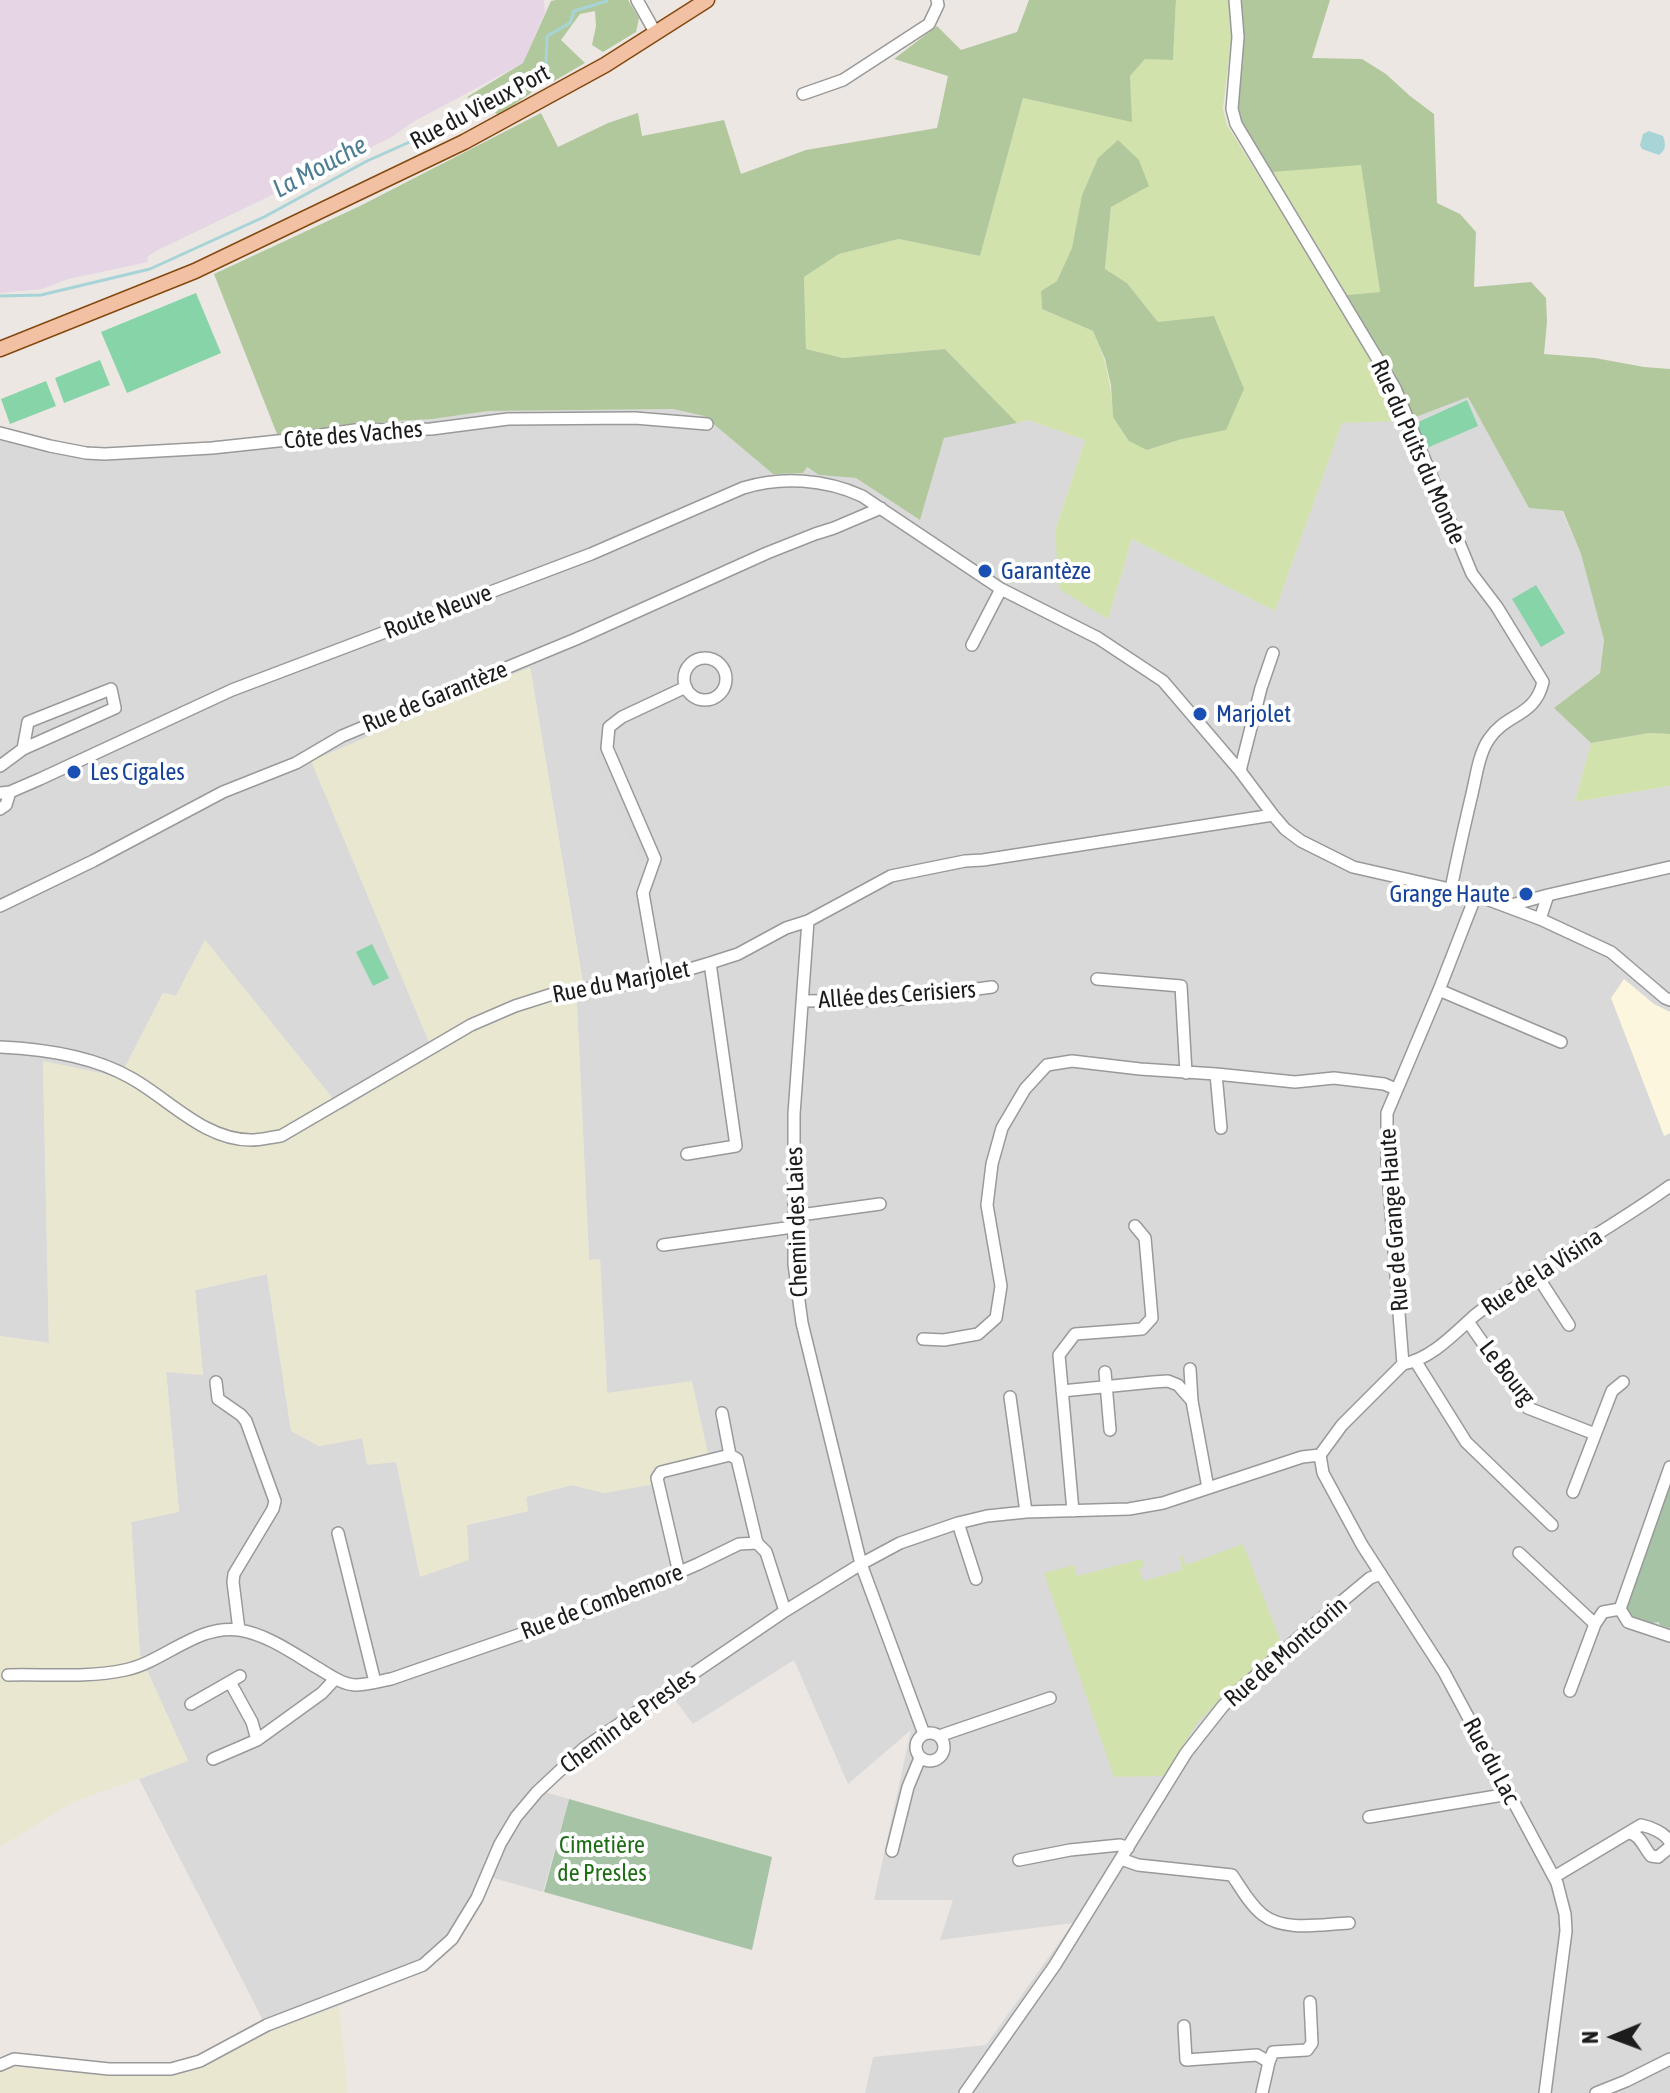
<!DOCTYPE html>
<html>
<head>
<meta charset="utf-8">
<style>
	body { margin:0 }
	#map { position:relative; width:1670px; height:2093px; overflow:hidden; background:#ece7e3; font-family:"Asap Condensed",sans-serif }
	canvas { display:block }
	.north { position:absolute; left:1574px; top:1997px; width:80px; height:80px; -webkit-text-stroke:6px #fff; paint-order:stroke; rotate:269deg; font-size:22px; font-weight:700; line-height:32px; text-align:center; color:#1c1c1c }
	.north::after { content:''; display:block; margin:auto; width:28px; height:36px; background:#1c1c1c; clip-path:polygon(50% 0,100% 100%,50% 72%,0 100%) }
</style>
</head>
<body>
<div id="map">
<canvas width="1670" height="2093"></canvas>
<div class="north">N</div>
</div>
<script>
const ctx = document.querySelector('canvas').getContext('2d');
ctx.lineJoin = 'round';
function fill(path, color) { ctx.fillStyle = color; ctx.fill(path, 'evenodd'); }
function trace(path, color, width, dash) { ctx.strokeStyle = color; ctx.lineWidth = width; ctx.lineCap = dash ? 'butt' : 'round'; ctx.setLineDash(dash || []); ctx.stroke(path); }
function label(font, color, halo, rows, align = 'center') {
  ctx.font = font + ' "Asap Condensed",sans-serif'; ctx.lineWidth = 8; ctx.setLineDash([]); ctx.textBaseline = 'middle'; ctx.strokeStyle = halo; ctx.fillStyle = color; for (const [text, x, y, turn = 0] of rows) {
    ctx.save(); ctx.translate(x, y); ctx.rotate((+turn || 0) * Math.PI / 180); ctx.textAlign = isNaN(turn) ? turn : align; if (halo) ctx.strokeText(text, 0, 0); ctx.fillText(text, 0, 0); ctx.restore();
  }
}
const residential = new Path2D(`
	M1468,396L1529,508L1562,511L1581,554L1604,640L1600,673L1555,708L1591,743L1575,802L1670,786V2093H865L873,2057L986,2045L1073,1923L940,1940L953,1900H874L911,1730L848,1784L794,1660L693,1724L672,1696L589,1750L544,1792L517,1822L482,1898L467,1925L455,1942L426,1970L339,2006L269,2032L139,1779L188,1761L140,1655L131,1522L179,1511L166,1371L203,1374L195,1290L267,1274L291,1430L319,1446L362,1438L396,1462L467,1525L528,1511L525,1497L572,1485L604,1493L654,1483L652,1471L709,1458L607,1394L600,1259L589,1260L576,984L583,983L530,667L434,1052L342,1110L205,940L176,996L163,993L120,1077L43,1062L49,1343L0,1336V427L91,449L171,446L396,421L433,419L488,411L673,409L704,416L773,474L806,467L820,475L856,478L920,519L944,438L1028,420L1085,440L1055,531L1108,619L1132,539L1275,611L1342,422L1398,421Z`);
const industrial = new Path2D(`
	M0,0H544L545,12L523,63L413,122L390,138L156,251L147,257L148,262L68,279L42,289L0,293Z`);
const education = new Path2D(`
	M1624,979L1654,1004L1670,1012V1133L1664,1136L1611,998Z`);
const farmland = new Path2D(`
	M530,667L583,983L576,985L589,1260L600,1259L607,1393L692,1381L709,1458L652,1471L655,1484L604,1493L572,1485L526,1497L528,1511L467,1525L469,1560L420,1577L396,1462L367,1465L362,1438L319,1446L291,1431L267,1274L195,1290L203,1375L166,1372L179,1512L131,1522L140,1655L188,1761L73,1802L0,1847V1336L49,1343L43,1061L120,1077L163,993L176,996L205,940L342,1110L433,1052L311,761Z
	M339,2006L348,2093H0V2066L109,2075H173L204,2066L269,2032Z`);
const grass = new Path2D(`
	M1176,0H1229L1232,34L1223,108L1227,125L1392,389L1404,419L1398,421L1342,423L1275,611L1132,539L1108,619L1059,589L1055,531L1085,440L1028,420L1017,423L945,349L843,358L806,349L804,277L839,254L899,239L980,256L1023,98L1131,121L1130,75L1145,59H1173ZM1118,141L1105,269L1127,283L1158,322L1182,439L1147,450L1113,417C1111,383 1107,362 1093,331L1042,309L1041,291L1057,281L1073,248L1082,195L1098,158Z
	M1361,164L1380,292L1346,295L1272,172Z
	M1649,733L1670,734V786L1575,802L1591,743Z
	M1243,1544L1282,1645L1229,1690L1197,1723L1165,1776L1114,1777L1044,1573L1074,1565L1077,1576L1142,1559L1144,1567L1139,1568L1143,1581L1182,1570L1180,1556L1182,1555L1186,1565Z`);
const forest = new Path2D(`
	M556,0H628L639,18L636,32L603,52L592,45L596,26L595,11L580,14L561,40L585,63L554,81L539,80L531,93L499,115L467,97L523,63L551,1Z
	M1029,0H1176L1173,60L1145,59L1130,76L1132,122L1023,98L980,256L899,239L839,254L804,277L806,349L843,358L945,349L1017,423L944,438L920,520L856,478L819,475L807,467L803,473L773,474L704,416L673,409L488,411L433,419L396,421L277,434L214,274L360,206L541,113L558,147L608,123L638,113L642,136L724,120L741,174L806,150L937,128L948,76L894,59L937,26L961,50L1017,32Z
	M1237,0H1330L1312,58L1362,59L1386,74L1410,96L1434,114L1437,203L1460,214L1476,232L1474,287L1531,282L1546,298L1547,321L1544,354L1595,358L1644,367L1670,369V734L1649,733L1591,743L1554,708L1600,673L1604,640L1581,554L1563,511L1529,508L1468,397L1413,418L1399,384L1383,364L1381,354L1346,295L1380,292L1361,165L1272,172L1240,122L1235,110Z
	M1118,140L1139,160L1149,186L1111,207L1105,269L1127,283L1158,322L1214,316L1244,389L1226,430L1182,439L1147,450L1129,441L1113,417L1111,385L1105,359L1093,331L1042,309L1041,291L1057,281L1072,248L1082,195L1098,158Z`);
const cemetery = new Path2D(`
	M1670,1479V1628L1660,1625L1659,1622L1652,1623L1630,1616L1626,1607Z
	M569,1799L772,1857L752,1950L544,1892Z`);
const pitch = new Path2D(`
	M196,293L221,353L127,393L101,332Z
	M100,360L110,385L64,403L55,378Z
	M46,381L56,406L10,424L1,399Z
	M1467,400L1478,426L1427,448L1416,423Z
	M1536,585L1565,633L1541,647L1512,599Z
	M372,944L389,978L373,986L356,952Z`);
const parking = new Path2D(`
	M603,750L649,857L640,862L595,754Z
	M544,1792L569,1799L543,1892L490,1877L517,1822Z`);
const water = new Path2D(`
	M1649,131L1663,136C1666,144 1666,150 1659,155L1642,149L1640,145L1643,134Z`);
const stream = new Path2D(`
	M0,296L41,295L150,269L264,217L367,161L486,108L546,64L547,36L570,23L574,11L607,1`);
const minor = new Path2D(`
	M637,0L655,32
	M1235,0L1238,37L1232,109L1236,124L1395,388L1472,574L1497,607L1543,682C1535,717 1506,713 1489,739C1478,755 1476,779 1471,798C1464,828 1457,858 1451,889
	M803,94L843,80L929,24L938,5L937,0
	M0,433L50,446L86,453L105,454L212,448L287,440L355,430L431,429L508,419L635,418L707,424
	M972,645L1001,589
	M684 679a21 21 0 1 1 42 0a21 21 0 1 1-42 0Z
	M0,766L23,749L115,708L111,689L28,722L23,749
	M1240,771L1261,688L1273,653
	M0,793L10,792L40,779L232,690L591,554L743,488C781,476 825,479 862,496L1001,589L1098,638L1163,681L1240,771L1273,815L1285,829L1301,841L1353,867L1476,895L1540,919L1611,952L1665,998L1670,1000
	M0,809L6,805L10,792
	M0,906L93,861L223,792L296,763L342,736L576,639L767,553L815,534L834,528L881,508
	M1508,906L1548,895L1670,867
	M1540,919L1548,895
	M808,921L794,1114V1264L802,1323L861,1564L924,1734
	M658,979L643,893L655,859L607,748L609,727L622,717L686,687
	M1097,979L1181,986L1186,1073
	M1439,990L1561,1042
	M802,1001L894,1000L992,987
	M0,1047C44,1049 93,1056 131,1078C169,1099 204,1140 251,1140C261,1140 271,1137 281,1136L471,1025L515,1006L559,992L646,982L710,963L738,954L786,928L808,921L891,876L965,861L983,860L1273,815
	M1216,1074L1221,1128
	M687,1154L736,1146L710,963
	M793,1216L880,1204
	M663,1245L793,1227
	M1536,1274L1569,1325
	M1469,1323L1528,1408L1595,1434
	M923,1339L944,1340L978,1334L996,1318L1001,1286L987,1205L992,1164L1002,1128L1025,1089L1047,1065L1072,1061L1140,1069L1216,1074L1295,1082L1334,1078L1384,1084L1396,1089
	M1416,1362L1466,1442L1552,1525
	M1403,1364L1387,1162V1113L1439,990L1476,895
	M1190,1369L1192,1401
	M1105,1372L1110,1430
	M216,1382L218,1399L241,1415L246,1421L275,1501L273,1509L234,1574L233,1582L239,1630
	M1062,1391L1153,1382L1168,1381L1178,1385L1192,1401L1208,1488
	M1010,1397L1026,1512
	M722,1413L730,1455
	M1320,1455L1323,1473L1362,1545L1444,1672L1557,1883L1565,1914L1566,1931L1545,2093
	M1320,1455L1342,1425L1403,1364C1431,1359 1454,1334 1474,1316C1490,1303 1508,1292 1525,1281C1572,1248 1623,1220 1670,1186
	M1670,1467L1620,1609L1628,1622L1670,1636
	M1573,1492L1612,1391L1623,1382
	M1073,1511L1059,1355L1075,1334L1142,1329L1152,1318L1145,1238L1135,1226
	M958,1523L976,1579
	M338,1533L375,1682
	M1519,1553L1595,1624
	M679,1573L657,1478L661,1472L730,1455L737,1459L757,1543
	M8,1675C46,1674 87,1678 125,1670C164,1662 197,1624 239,1630C266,1634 293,1653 316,1667C328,1674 341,1684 355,1685C367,1685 380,1681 391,1679L599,1607L698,1564L739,1544L757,1543L766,1552L785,1611
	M230,1682L252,1722L257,1740
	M1570,1691L1595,1624L1603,1612L1620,1609
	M191,1704L240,1676
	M916 1747a14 14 0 1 1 28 0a14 14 0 1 1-28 0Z
	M939,1736L1050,1698
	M213,1759L257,1740L322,1693L335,1679
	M1369,1817L1509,1794
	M1629,1833C1640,1834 1644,1848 1651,1856L1658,1857L1670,1847V1842
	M892,1851L908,1787L920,1758
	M1121,1859L1138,1865L1232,1875C1241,1888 1250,1905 1263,1915C1285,1932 1322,1924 1349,1923
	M1019,1860L1070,1850L1120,1845L1128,1848
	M1554,1877L1641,1825C1651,1827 1665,1833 1670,1842
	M1184,2026L1186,2060L1257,2055L1269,2062
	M0,2065L14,2059L109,2069H171L200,2061L267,2025L423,1965L452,1939L477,1898L500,1844L516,1817L537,1792L584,1748L785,1611L861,1564L900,1543L958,1523L987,1516L1026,1512L1129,1509L1163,1503L1302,1457L1320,1455
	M965,2093L1055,1965L1186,1753L1223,1706L1236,1693L1304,1633L1370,1578L1381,1574
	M1262,2093L1269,2062L1273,2052L1307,2050L1312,2043L1310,2002
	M1596,2093L1626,2081L1670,2059`);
const major = new Path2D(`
	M0,349L195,271L464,142L605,65L707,0`);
const markers = [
	[985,571,8,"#1a4fb4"],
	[1200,714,8,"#1a4fb4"],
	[74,772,8,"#1a4fb4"],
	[1526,894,8,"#1a4fb4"]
];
const streetNames = [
	["Rue du Vieux Port",480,107,-28],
	["Côte des Vaches",353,435,-5],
	["Rue du Puits du Monde",1418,452,66],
	["Route Neuve",438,612,-21],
	["Rue de Garantèze",435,697,-22],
	["Rue du Marjolet",621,982,-11],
	["Allée des Cerisiers",897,995,-4],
	["Rue de Grange Haute",1394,1220,-94],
	["Chemin des Laies",797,1222,-92],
	["Rue de la Visina",1542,1272,-33],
	["Le Bourg",1507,1373,52],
	["Rue de Combemore",602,1602,-21],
	["Rue de Montcorin",1286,1652,-41],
	["Chemin de Presles",628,1721,-36],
	["Rue du Lac",1491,1761,62]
];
const transitNames = [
	["Garantèze",1001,571],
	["Marjolet",1216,714],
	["Les Cigales",90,772],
	["Grange Haute",1510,894,"right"]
];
const parkNames = [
	["Cimetière",602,1845],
	["de Presles",602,1873]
];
const waterNames = [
	["La Mouche",320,167,-28]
];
fill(residential, '#dad9d9');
fill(industrial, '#e5d5e5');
fill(education, '#fbf6dd');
fill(farmland, '#eae7d0');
fill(grass, '#d1e2ad');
fill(forest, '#b1c89c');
fill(cemetery, '#a7c3a6');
fill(pitch, '#88d4a9');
fill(parking, '#d8d8d8');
fill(water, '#a7d4d6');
trace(stream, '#a7d4d6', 3);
trace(minor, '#999', 14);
trace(major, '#85480f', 17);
trace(minor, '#fff', 11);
trace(major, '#f2c1a3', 14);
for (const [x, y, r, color] of markers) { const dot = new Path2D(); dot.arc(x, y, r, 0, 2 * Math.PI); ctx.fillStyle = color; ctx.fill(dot); trace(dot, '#fff', 3); }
label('24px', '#1c1c1c', '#fff', streetNames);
label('24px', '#164399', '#fff', transitNames, 'left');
label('24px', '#1f6e16', '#fff', parkNames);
label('italic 26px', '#4c7d93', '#fff', waterNames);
</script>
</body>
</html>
